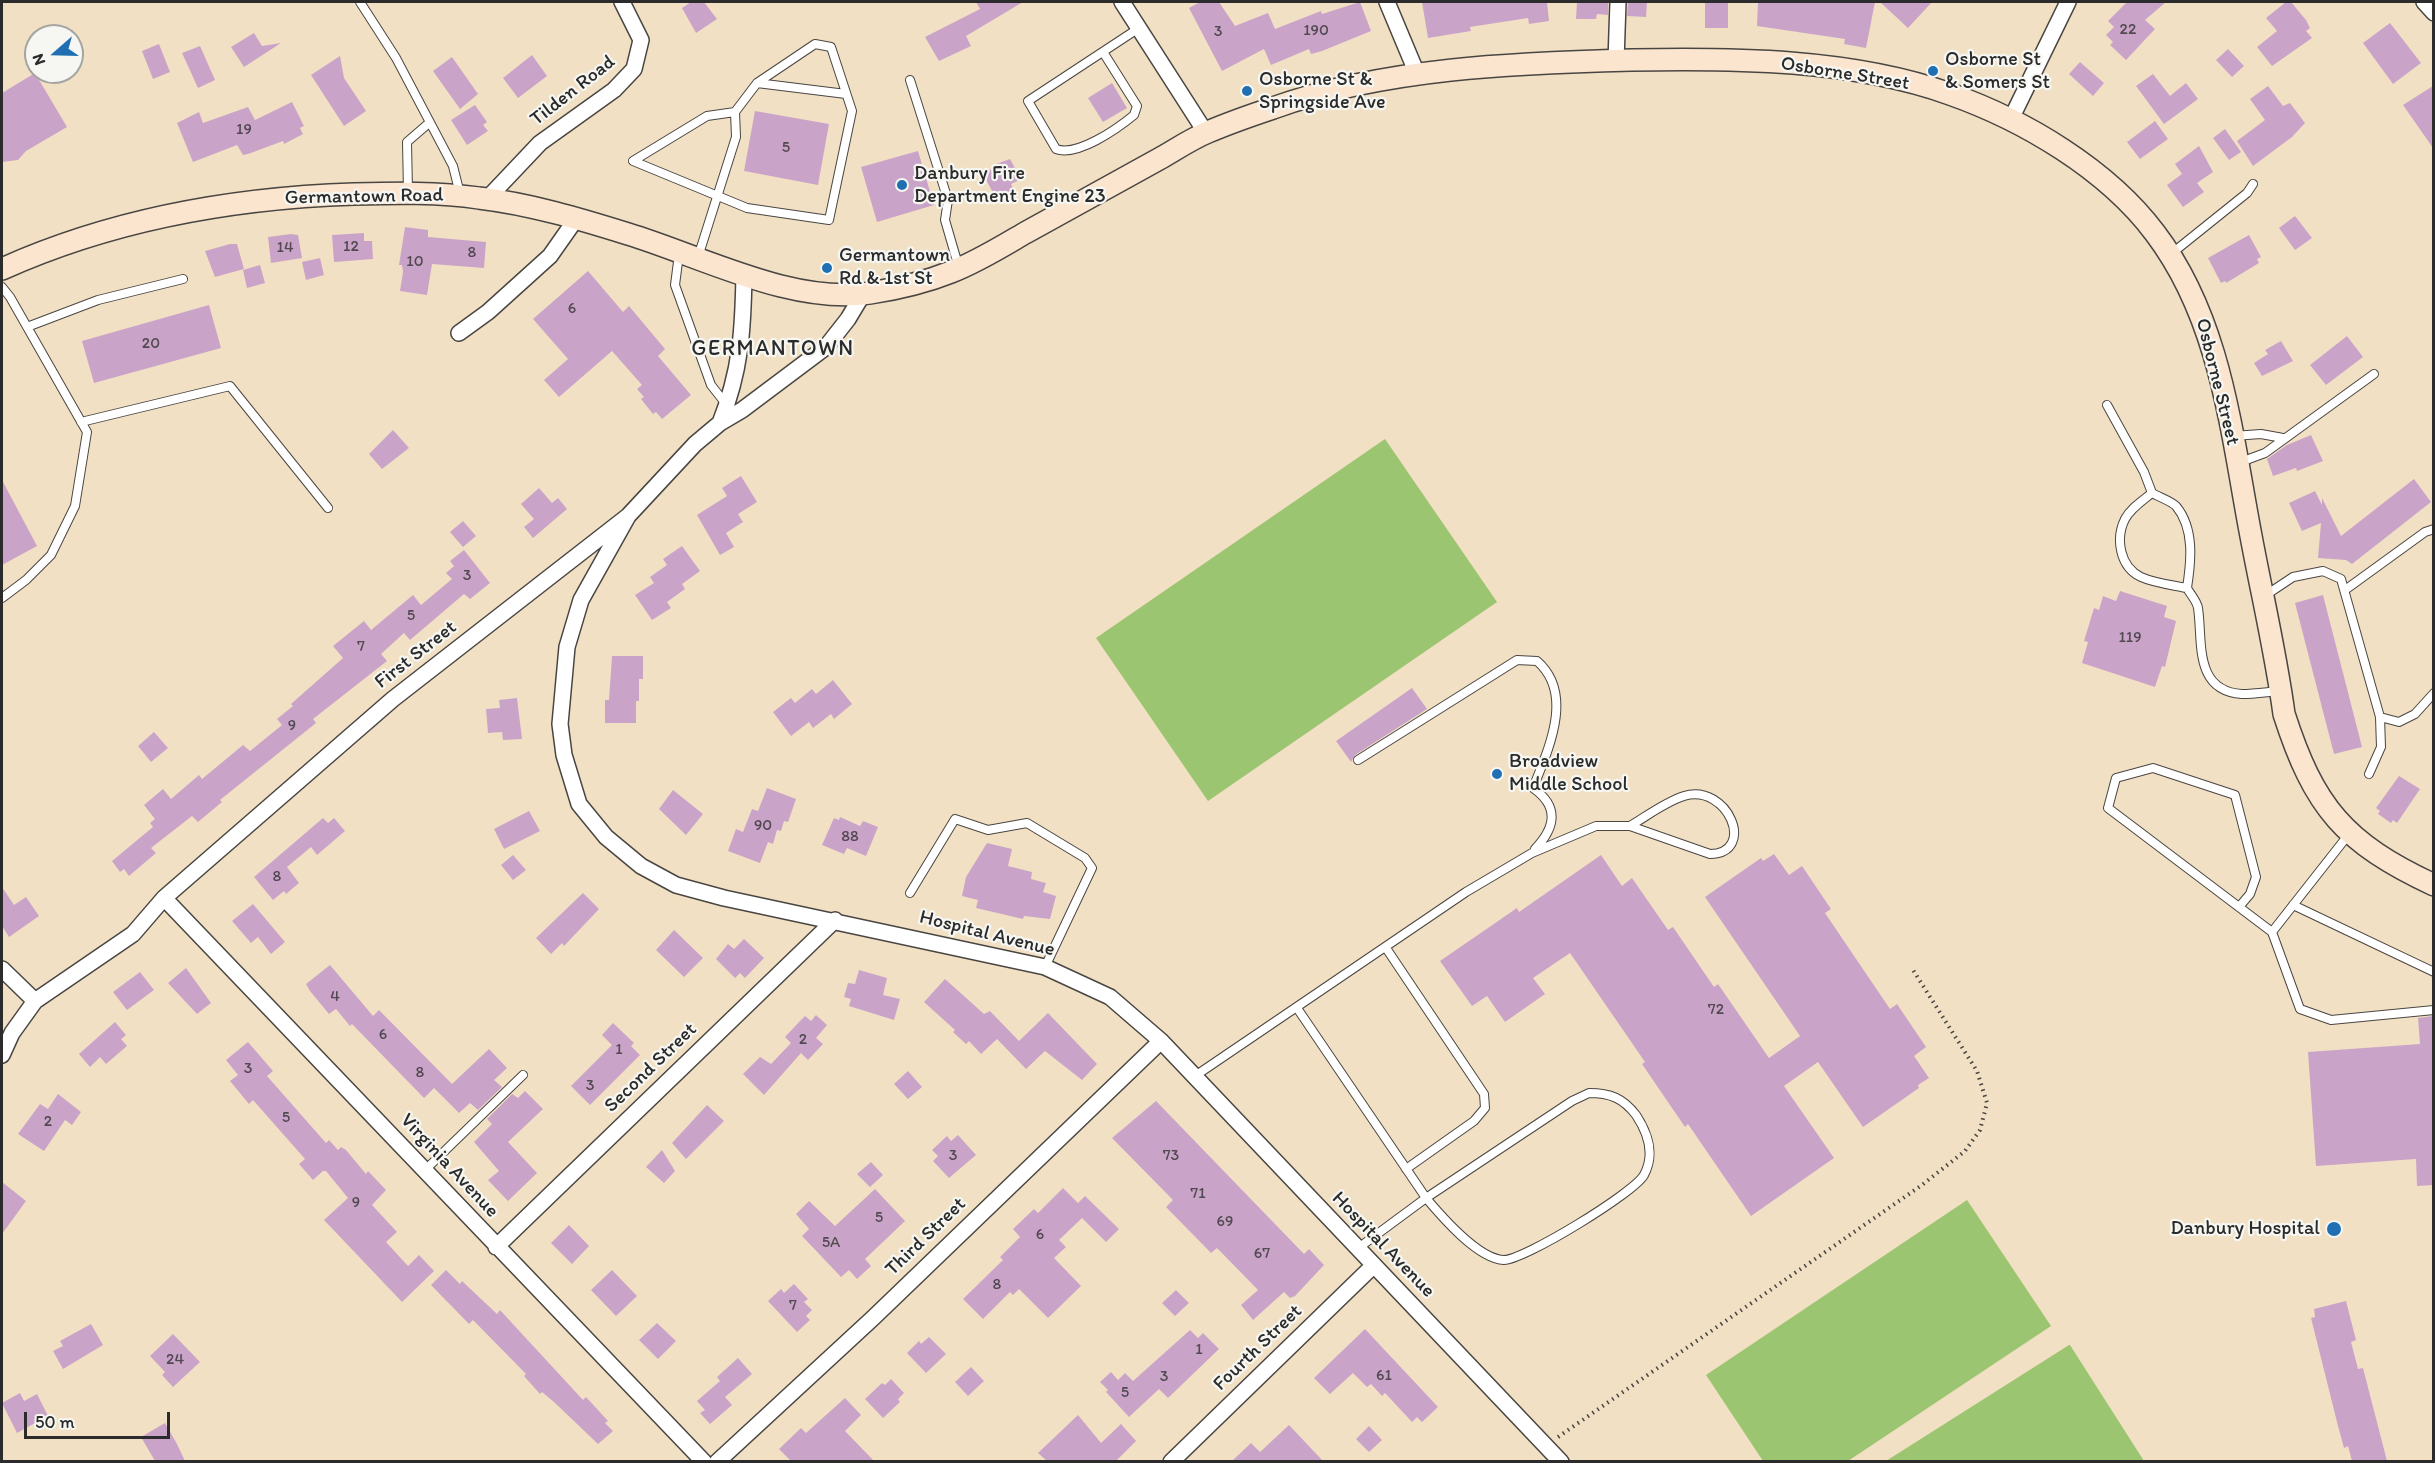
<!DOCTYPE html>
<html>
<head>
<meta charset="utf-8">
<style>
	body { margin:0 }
	#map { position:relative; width:2435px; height:1463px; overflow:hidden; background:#f2e0c4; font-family:Itim,sans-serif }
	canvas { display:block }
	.frame { position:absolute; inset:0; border:3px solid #2b2b2b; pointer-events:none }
	.north { position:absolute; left:24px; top:24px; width:60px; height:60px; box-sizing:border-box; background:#f6f6f2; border:2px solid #a5a5a2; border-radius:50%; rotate:250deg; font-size:16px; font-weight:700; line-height:24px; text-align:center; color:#2b2b2b }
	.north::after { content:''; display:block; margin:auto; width:21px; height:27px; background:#1f6fb2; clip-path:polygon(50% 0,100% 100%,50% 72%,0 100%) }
	.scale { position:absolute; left:24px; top:1412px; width:146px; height:27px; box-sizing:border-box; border:3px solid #2b2b2b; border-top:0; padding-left:8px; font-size:18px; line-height:21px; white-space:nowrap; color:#2b2b2b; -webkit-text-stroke:4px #f6f6f2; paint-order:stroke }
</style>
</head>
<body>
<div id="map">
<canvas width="2435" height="1463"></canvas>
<div class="frame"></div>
<div class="north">N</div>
<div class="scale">50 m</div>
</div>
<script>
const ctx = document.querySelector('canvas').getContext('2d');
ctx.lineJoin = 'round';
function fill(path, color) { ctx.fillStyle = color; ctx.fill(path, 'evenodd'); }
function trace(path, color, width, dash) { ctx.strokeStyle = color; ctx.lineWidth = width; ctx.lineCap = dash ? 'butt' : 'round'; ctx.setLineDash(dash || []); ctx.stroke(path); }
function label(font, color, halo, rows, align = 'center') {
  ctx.font = font + ' Itim,sans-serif'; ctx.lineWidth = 4.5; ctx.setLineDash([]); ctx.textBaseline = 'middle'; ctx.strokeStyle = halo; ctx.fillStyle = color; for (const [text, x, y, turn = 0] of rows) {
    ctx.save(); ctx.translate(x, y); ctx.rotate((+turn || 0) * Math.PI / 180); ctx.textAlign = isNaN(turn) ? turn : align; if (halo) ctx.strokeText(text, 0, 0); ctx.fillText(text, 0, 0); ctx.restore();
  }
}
const green = new Path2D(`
	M1385,439L1497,602L1208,801L1096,638Z
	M1967,1200L2051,1326L1848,1461H1763L1706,1375Z
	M2070,1345L2144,1461H1886L2069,1345Z`);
const building = new Path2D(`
	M691,2H704L717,19L696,33L682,8Z
	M976,2H1023L966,36L971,46L939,61L925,37L980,9Z
	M1200,2H1219L1235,26L1268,13L1275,29L1321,11L1322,14L1360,2L1371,31L1322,51L1311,54L1309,49L1271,65L1264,49L1222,71L1189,8Z
	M1422,2H1547L1549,21L1529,24L1528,18L1470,27L1471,31L1428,38Z
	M1577,2H1608V15L1597,14L1596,19H1576Z
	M1628,2H1647L1646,17L1627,16Z
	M1705,2H1728V28H1705Z
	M1758,2H1875L1866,48L1844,44L1845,39L1757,26Z
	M1880,2H1932L1908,28Z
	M2127,2H2166L2145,20L2155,29L2126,60L2110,45L2113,42L2106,35L2114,27L2108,21Z
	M2286,2H2291L2306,20L2310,28L2306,31L2312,38L2272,66L2257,47L2277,31L2266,18Z
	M2390,23L2421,63L2393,84L2363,43Z
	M254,33L262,46L281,43L244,67L231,47Z
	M159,44L170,72L153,79L142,51Z
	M200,46L215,80L198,88L182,53Z
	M2228,49L2244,66L2232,77L2216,60Z
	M532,55L547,76L518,98L503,78Z
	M340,56L344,78L366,111L344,126L311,75Z
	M452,57L478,94L460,109L433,71Z
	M2080,62L2104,83L2093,96L2069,74Z
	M35,73L67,127L26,151L18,160L2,162V93Z
	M2153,74L2170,96L2186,83L2198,99L2164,124L2136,86Z
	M1112,83L1127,108L1103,122L1088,98Z
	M2268,86L2283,106L2290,103L2305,123L2292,137L2253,166L2237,141L2265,120L2250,99Z
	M2433,86V148L2403,105Z
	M292,102L304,126L300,128L303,134L284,144L283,141L248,154L243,155L237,145L193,162L177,123L199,112L203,123L248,107L255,120Z
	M475,105L487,122L483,125L488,131L467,145L451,120Z
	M755,111L829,124L818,185L744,171Z
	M2155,121L2168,139L2140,159L2127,142Z
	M2225,129L2241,152L2229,160L2213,138Z
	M2199,146L2213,172L2197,183L2204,192L2183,207L2167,185L2182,174L2175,164Z
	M918,151L934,205L877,222L861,167Z
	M1010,159L1021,179L1011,184L1015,192L998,202L983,174L997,166L996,164Z
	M2295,216L2312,238L2295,250L2279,228Z
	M405,227L428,230V237L486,242L484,268L432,264L427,295L400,291L403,272L402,265H399Z
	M364,233V241H372L373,259L334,262L332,235Z
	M291,234L298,235L302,258L271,263L268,237Z
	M2249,235L2261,257L2257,259L2259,263L2226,283L2225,281L2221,283L2208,258Z
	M230,244H237L244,269L215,277L205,251Z
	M320,258L324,275L306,280L302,262Z
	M260,265L265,283L247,288L243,270Z
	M588,271L623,312L629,306L665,349L658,356L691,395L662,419L656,412L653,414L641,399L644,397L637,389L642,385L612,351L559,397L544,380L568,359L533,319Z
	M209,305L221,348L94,383L82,341Z
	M2347,336L2363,357L2326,385L2310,365Z
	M2281,341L2293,361L2262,376L2254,363L2268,354L2265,350Z
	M393,430L409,448L382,469L369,454Z
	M2311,435L2323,461L2297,471L2296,468L2273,476L2267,459L2287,445Z
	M741,476L757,502L738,514L743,522L726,533L734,547L720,555L697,515L727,496L722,488Z
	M2414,479L2431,502L2352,564L2346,560L2318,558L2321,523L2302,531L2289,503L2315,491L2322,505V498L2341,536Z
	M2,480L37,546L2,565Z
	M539,488L552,503L558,498L567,509L533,538L524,527L534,519L521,504Z
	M463,521L476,536L463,547L450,532Z
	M682,546L700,571L682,584L685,589L667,602L671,608L652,620L635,595L654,583L650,577L667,565L663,559Z
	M464,550L490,583L470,599L464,594L410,640L404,633L381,654L387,661L313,719L316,723L220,800L222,802L198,822L192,816L151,848L156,853L129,876L124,869L120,872L112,861L153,827L150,823L155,819L144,805L163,789L171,799L199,775L202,779L243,745L250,751L282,725L277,719L293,706L291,704L343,658L333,646L364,621L371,630L413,595L421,605L452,579L446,573L454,566L450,561Z
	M2120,591L2167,606L2164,617L2176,621L2165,667L2162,666L2155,687L2082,663L2088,642L2084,641L2094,608L2099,610L2103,596L2116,601Z
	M2323,595L2362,747L2334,754L2295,603Z
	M612,656H643V679H639V701H636V723H605V700H609Z
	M833,680L852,704L834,719L831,714L813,728L809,722L791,736L773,712L791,698L795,703L812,689L816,694Z
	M1412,688L1427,709L1355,755L1351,762L1336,741Z
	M517,698L522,739L503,740L502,732L488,733L486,709L500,708L499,700Z
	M154,732L168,748L151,762L138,746Z
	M2399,776L2420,789L2397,823L2393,820L2391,823L2378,814L2380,811L2376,808Z
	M767,788L796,799L788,822L784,821L781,831L777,830L773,844L768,842L760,863L728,851L736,829L743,832L752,809L758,811Z
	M673,790L703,814L686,835L659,809Z
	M529,811L540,831L504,849L494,829Z
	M840,817L860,826L863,821L878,827L866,856L847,848L844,854L822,845L834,818L839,820Z
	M323,818L328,823L334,818L345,831L317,855L311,847L287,867L299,883L286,894L284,891L273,900L254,877Z
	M987,843L1012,849L1008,866L1032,872L1031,879L1046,883L1043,892L1056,896L1050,919L1024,916L1023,919L976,908L978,900L962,896L966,877Z
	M1774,854L1789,875L1802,866L1831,909L1825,913L1890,1009L1897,1004L1926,1047L1914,1056L1929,1078L1918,1085L1919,1088L1863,1127L1818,1062L1784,1086L1834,1158L1751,1216L1688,1124L1685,1127L1642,1064L1645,1062L1570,953L1533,978L1545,994L1505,1022L1487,996L1472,1006L1440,961L1517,908L1519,912L1601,855L1622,886L1632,878L1668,930L1673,927L1714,987L1718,984L1769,1058L1800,1036L1705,897L1761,858L1763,861Z
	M513,855L526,870L513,880L501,865Z
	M2,887L14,905L26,897L39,916L9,937L2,926Z
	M583,893L599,909L564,946L562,943L551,954L536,938Z
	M253,904L285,942L271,954L258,937L251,943L232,921Z
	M674,930L703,958L684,977L656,950Z
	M744,939L764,958L745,978L740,973L735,978L716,959L728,944L734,949Z
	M330,965L373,1016L379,1010L452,1084L489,1049L507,1068L494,1080L502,1087L478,1110L470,1103L459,1113L434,1088L424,1098L352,1024L350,1026L336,1009L329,1014L310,991L306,984Z
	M186,968L211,1003L197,1014L168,983Z
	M859,970L887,978L883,995L900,999L894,1020L849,1006L851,999L844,997L848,983L855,984Z
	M140,972L154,990L127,1010L113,992Z
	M945,979L984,1014L990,1011L1019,1041L1048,1013L1097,1064L1082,1080L1045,1051L1026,1069L997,1039L981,1054L969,1041L966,1044L953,1032L955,1030L924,1002Z
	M816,1015L827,1025L816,1038L823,1044L808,1060L801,1053L764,1095L743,1074L760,1057L771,1064L791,1043L785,1037L800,1021L805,1016L811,1021Z
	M2433,1016V1185L2417,1186L2416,1159L2316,1166L2308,1052L2420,1044L2418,1018Z
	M115,1022L126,1035L121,1039L127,1046L106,1064L100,1057L90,1067L79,1054Z
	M613,1023L634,1043L631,1046L640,1055L590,1105L571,1086L612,1045L602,1035Z
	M248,1042L273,1071L267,1076L326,1143L329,1140L338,1150L341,1147L346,1150L366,1174L368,1171L386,1190L372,1205L397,1232L386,1242L408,1266L419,1255L434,1271L402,1302L324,1220L348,1198L326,1171H323L313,1180L299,1164L305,1159L253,1100L249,1104L230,1081L238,1075L226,1060Z
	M908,1071L922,1087L908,1099L894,1084Z
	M525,1091L543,1109L508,1142L537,1173L508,1201L488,1180L499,1171L474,1142L492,1124L487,1119L512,1094L518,1098Z
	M58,1094L81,1112L72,1125L65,1120L44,1151L18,1134L40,1104L48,1109Z
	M1156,1101L1304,1254L1309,1249L1324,1265L1295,1296L1290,1298L1284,1292L1253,1320L1241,1305L1258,1290L1217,1248L1211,1253L1166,1207L1173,1200L1112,1138Z
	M707,1105L724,1121L686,1159L672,1143Z
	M958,1135L976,1155L949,1178L933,1161L938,1156L932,1150L947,1136L951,1141Z
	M662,1150L675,1171L664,1183L646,1167Z
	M871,1162L883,1175L870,1187L857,1174Z
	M2,1182L26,1201L2,1234Z
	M1063,1188L1078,1203L1085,1196L1119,1229L1106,1242L1082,1218L1059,1240L1066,1247L1054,1258L1081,1286L1048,1318L1019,1289L1013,1295L1010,1292L983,1319L963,1299L1003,1260L1000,1257L1020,1237L1013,1229L1034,1209L1038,1213Z
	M875,1189L905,1221L865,1259L871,1266L857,1279L849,1270L841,1277L802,1236L809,1229L796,1214L809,1201L835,1226Z
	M569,1225L589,1246L572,1264L551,1243Z
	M446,1270L460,1284L462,1281L497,1314L500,1310L583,1400L586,1397L608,1421L605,1423L613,1431L598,1444L554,1402L542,1392L540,1394L524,1376L526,1374L473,1320L469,1324L431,1285Z
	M612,1270L637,1296L616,1316L591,1290Z
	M794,1284L808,1299L804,1302L812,1310L806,1316L810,1320L797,1332L768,1301L781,1289L784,1293Z
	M1176,1290L1189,1303L1175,1316L1162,1303Z
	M2346,1301L2356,1340L2351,1342L2358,1369L2363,1368L2387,1461H2352L2348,1446L2344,1448L2338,1426L2311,1318L2315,1317L2314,1309Z
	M657,1323L676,1341L658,1359L639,1340Z
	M91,1324L103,1345L63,1369L53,1351L63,1346L60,1341Z
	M1365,1329L1438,1407L1422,1422L1417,1417L1412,1422L1385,1393L1382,1396L1371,1384L1367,1387L1353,1373L1330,1394L1314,1378Z
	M1190,1330L1198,1338L1203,1333L1219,1349L1168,1398L1159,1389L1129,1417L1106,1392L1108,1390L1100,1382L1111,1372L1118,1380L1125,1373L1133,1381Z
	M173,1334L200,1362L173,1387L162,1375L165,1372L150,1356Z
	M929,1337L946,1354L926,1373L907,1353L919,1341L921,1344Z
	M738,1358L752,1374L725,1397L732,1405L710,1424L700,1413L705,1410L697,1401L720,1381L717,1377Z
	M971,1367L984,1381L968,1396L955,1382Z
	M891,1379L904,1393L898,1399L900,1402L883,1418L865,1399L882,1383L885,1385Z
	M20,1393L24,1401L37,1394L48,1416L17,1433L2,1403Z
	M845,1398L861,1415L845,1431L874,1461H791L779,1449L801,1428L806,1433Z
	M1078,1415L1101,1443L1121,1424L1136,1441L1116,1461H1047L1038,1453Z
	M165,1423L177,1444L185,1461H155L141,1437Z
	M1289,1425L1323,1461H1232L1251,1443L1260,1452Z
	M1369,1426L1382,1440L1369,1452L1356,1439Z`);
const path = new Path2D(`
	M1558,1437L1922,1185L1965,1151L1980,1130L1987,1103L1977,1071L1913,970`);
const lane = new Path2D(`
	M360,2L396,58L453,166L460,194
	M1103,52L1137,106L1134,115C1117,129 1077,157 1056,149L1028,101L1139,28
	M910,80L948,200L945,220L959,268
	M757,83L846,94
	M408,191L407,142L429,123
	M679,254L675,285L711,385L726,404
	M2171,254L2247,193L2253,184
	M698,257L736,137L735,112L707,116L633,161L747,208L829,220L852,111L831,47L815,44L757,83L735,112
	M2,287L10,297L87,432L75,506L51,555L26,580L2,598
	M27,327L98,300L183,279
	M2107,405L2144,472L2152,493C2142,501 2131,508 2125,519C2115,539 2120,567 2141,577C2154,583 2172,585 2187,588C2190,594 2197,601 2198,608C2203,640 2193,691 2242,694C2254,694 2267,692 2279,691
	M81,422L230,386L328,508
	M2233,436L2261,434L2283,438
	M2238,463L2265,453L2374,374
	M2152,493C2159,497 2171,501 2176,506C2195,529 2191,562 2187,588
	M2345,590L2425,532L2434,529
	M2266,595L2293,577L2323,571L2341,579L2380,717L2381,747L2369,774
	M2380,717L2399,722L2415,714L2434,693
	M1358,760L1517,660L1537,661C1575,694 1548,750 1533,788C1560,807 1555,828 1535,849
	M2349,834L2272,932L2300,1009L2331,1020L2434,1010
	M910,893L955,819L988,830L1027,823L1085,858L1092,868L1045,967
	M2293,905L2434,972
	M2239,907L2250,894L2256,877L2235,795L2153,768L2116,778L2108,808L2272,932
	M1386,948L1484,1094L1485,1108L1474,1121L1406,1169
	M1297,1008L1426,1198L1357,1249
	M1195,1076L1466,892L1532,853L1596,826H1630L1710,854C1757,853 1728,783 1684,796C1665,802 1647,816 1630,826
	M1589,1093C1610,1093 1623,1098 1636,1115C1648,1133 1655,1155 1644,1175C1634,1193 1524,1260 1504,1260C1478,1259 1442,1217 1426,1198L1572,1101Z
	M424,1171L523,1075`);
const street = new Path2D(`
	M1122,2L1206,133
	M1387,2L1418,76
	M2424,2L2434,13
	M1616,61L1618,2
	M2011,119L2068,2
	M487,199L540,143L614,90L634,69L641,40L622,2
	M459,333L488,312L550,256L576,219
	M720,423C741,370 743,330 744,275
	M628,516L581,600L567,647L560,724L564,755L579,804L606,837L641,866L676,885L724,898L1045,967L1110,997L1161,1041L1561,1462
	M164,898L704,1462
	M2,969L35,1001
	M2,1055L12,1033L35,1001L133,934L164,898L393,699L628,516L695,444L720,423L742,410L826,347L848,319L863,294
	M496,1247L835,920
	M717,1462L873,1318L1161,1041
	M1171,1462L1374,1265`);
const secondary = new Path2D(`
	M2,269C113,219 232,198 354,194C396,193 438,192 479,198C530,204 580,219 628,234C701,256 792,305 870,293C896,289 926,282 951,272C977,262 1001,247 1025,233C1070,208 1114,184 1159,159C1175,150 1191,139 1208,132C1229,123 1252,115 1273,108C1384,68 1516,63 1632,60C1735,58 1852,59 1950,94C2024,120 2107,169 2155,233C2221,320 2231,431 2251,536C2262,595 2276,654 2284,714C2314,807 2344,843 2434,885`);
const markers = [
	[1933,71,6,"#1f6fb2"],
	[1247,91,6,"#1f6fb2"],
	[902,185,6,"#1f6fb2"],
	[827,268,6,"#1f6fb2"],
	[1497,774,6,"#1f6fb2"],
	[2334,1229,8,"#1f6fb2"]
];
const numberNames = [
	["22",2128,30],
	["190",1316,31],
	["3",1218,32],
	["19",244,130],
	["5",786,148],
	["12",351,247],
	["14",285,248],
	["8",472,253],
	["10",415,262],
	["6",572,309],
	["20",151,344],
	["3",467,576],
	["5",411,616],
	["119",2130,638],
	["7",361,647],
	["9",292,726],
	["90",763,826],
	["88",850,837],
	["8",277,877],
	["4",335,997],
	["72",1716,1010],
	["6",383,1035],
	["2",803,1040],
	["1",619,1050],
	["3",248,1069],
	["8",420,1073],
	["3",590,1086],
	["5",286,1118],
	["2",48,1122],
	["3",953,1156],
	["73",1171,1156],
	["71",1198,1194],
	["9",356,1203],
	["5",879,1218],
	["69",1225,1222],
	["6",1040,1235],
	["5A",831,1243],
	["67",1262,1254],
	["8",997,1285],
	["7",793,1306],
	["1",1199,1350],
	["24",175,1360],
	["61",1384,1376],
	["3",1164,1377],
	["5",1125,1393]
];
const poiNames = [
	["Osborne St",1945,60],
	["& Somers St",1945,83],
	["Osborne St &",1259,80],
	["Springside Ave",1259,103],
	["Danbury Fire",914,174],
	["Department Engine 23",914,197],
	["Germantown",839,256],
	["Rd & 1st St",839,279],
	["Broadview",1509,762],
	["Middle School",1509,785],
	["Danbury Hospital",2320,1229,"right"]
];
const streetNames = [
	["Osborne Street",1845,74,9],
	["Tilden Road",573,91,-38],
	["Germantown Road",364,197,-1],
	["Osborne Street",2217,382,76],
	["First Street",416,655,-38],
	["Hospital Avenue",987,934,14],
	["Second Street",651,1068,-44],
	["Virginia Avenue",449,1166,47],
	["Third Street",926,1237,-44],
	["Hospital Avenue",1383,1245,46],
	["Fourth Street",1258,1348,-44]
];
const quarterNames = [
	["GERMANTOWN",773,349]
];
fill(green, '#9cc571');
fill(building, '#caa4c8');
trace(lane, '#494642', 10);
trace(street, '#494642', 18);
trace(secondary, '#494642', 24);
trace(path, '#494642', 4, [1.5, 4.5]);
trace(lane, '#fff', 8);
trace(street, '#fff', 15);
trace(secondary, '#fbe5cf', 21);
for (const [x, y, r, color] of markers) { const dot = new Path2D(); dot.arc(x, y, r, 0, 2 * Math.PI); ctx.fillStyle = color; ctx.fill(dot); trace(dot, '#f6f6f2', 2); }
label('16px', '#534952', null, numberNames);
label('20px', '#2b2b2b', '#f6f6f2', poiNames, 'left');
label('20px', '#2b2b2b', '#f6f6f2', streetNames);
ctx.letterSpacing = '1.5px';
label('22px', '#2b2b2b', '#f6f6f2', quarterNames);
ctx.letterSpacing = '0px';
</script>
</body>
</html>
